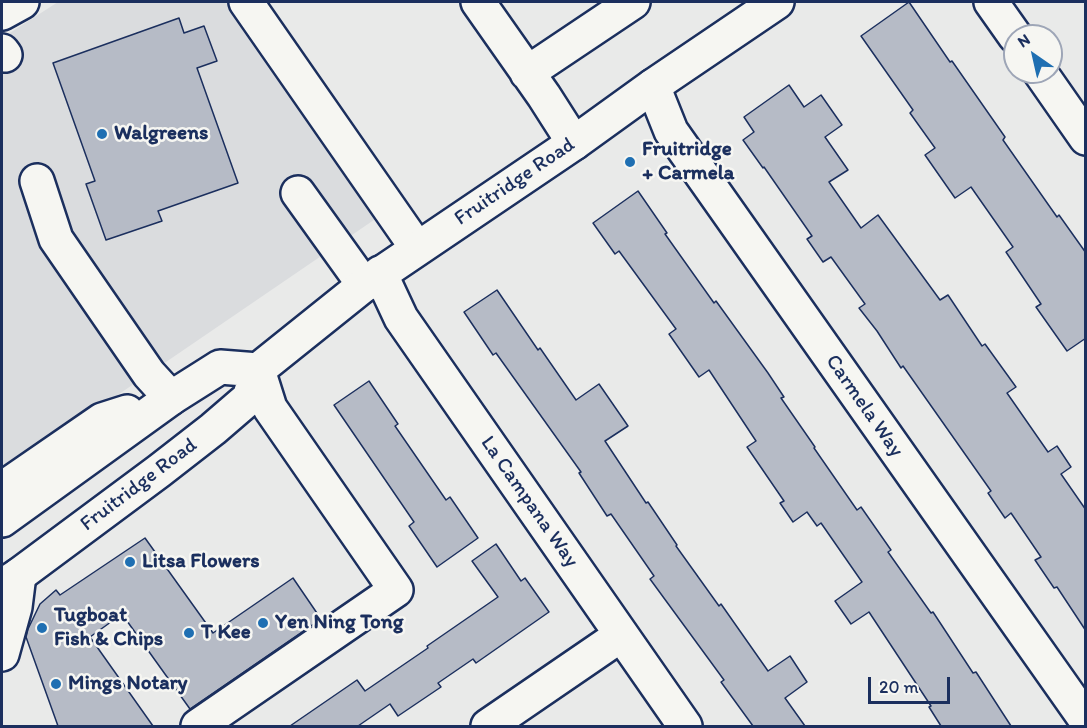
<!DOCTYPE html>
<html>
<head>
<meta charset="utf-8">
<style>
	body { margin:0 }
	#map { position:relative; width:1087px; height:728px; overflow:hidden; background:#e9eae9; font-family:Itim,sans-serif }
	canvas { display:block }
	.frame { position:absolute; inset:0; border:3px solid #1b2f5e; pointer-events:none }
	.north { position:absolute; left:1003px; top:24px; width:60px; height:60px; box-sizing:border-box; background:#f6f6f2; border:2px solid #9ea6b7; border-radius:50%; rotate:326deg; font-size:16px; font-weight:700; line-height:24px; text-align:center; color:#1b2f5e }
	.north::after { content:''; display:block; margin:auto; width:21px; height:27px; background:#1f6fb2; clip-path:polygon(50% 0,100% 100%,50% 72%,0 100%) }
	.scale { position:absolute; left:868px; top:677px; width:82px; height:27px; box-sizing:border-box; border:3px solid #1b2f5e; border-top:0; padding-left:8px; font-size:18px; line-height:21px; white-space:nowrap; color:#1b2f5e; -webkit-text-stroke:4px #f6f6f2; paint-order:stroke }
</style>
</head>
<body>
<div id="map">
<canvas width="1087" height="728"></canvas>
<div class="frame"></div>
<div class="north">N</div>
<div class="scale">20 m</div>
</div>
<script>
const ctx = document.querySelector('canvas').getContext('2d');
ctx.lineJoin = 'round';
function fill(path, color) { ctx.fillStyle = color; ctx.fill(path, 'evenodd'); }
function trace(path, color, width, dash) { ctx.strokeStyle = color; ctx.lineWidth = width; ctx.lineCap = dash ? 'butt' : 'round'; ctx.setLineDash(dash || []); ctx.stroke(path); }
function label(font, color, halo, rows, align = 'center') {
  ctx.font = font + ' Itim,sans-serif'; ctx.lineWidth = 5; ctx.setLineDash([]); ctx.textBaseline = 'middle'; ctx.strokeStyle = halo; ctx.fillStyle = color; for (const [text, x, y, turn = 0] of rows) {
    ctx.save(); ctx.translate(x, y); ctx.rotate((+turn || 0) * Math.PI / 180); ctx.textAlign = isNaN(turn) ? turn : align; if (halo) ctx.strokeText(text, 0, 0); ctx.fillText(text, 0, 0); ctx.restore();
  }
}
const built = new Path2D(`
	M58,2H246L390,209L2,474V38Z`);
const building = new Path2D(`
	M909,2L950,62L952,61L1005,137L1003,140L1057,217L1059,215L1086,253V338L1067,351L1036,307L1041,304L1006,252L1013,247L971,187L955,198L925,155L935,148L910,113L913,110L861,36Z
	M179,18L184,33L204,26L217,61L197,68L238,183L158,211L162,221L106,240L86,184L95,181L53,63Z
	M789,85L804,107L821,95L842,125L825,137L848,170L829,182L861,228L878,215L940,300L948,295L982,346L985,344L1016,387L1007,393L1048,452L1057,446L1071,467L1061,474L1086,510V631L1057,587L1054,588L1035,560L1041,557L1011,513L1005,518L988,493L991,491L903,366L901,368L877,331L859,308L865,304L831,257L823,262L807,239L812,236L764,167L763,168L743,140L754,132L744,117Z
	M638,191L667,233L665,234L714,303L716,301L768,373L784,397L781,398L815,447L814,448L857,510L861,507L891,550L888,552L931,613L933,612L973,673L976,672L1011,726H941L929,707L931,706L869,612L851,624L835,601L862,582L821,523L817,526L807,512L793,522L780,503L784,501L747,447L756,441L709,370L699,377L669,334L676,329L619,251L615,254L593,223Z
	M497,290L538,350L540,348L576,400L599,384L628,426L605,441L646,503L648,502L677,545L676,546L719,606L721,604L768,671L790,656L807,682L785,698L805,726H753L721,682L724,680L650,579L654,576L611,514L607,516L579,473L581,472L496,353L493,355L464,312Z
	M369,381L398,424L395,426L446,500L450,497L478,538L437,567L409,526L414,522L334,405Z
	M145,538L213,633L293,578L321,619L190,709L122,614L90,637L153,726H58L26,637L28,629L40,604L56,590L60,595Z
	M496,544L521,581L525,578L549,612L476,663L473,659L438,683L441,687L398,716L390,704L358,726H290L357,680L365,691L428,648L427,646L498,597L472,561Z`);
const minor = new Path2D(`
	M246,2L417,248
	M478,2L544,96L574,143
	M991,2L1015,36
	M2,13L22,2
	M2,51L5,55
	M1040,72L1086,138
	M527,73L633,2
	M653,86L671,131L1086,720
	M37,181L56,239L149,374L171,398
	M298,193L364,285
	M380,273L401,318L685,726
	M2,654L15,607L19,575
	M198,726L396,590L270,408L258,370
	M488,726L621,635`);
const major = new Path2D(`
	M2,489L102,420L127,412
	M2,520L171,398L220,367L258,370
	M2,586L19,575L159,471L213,429L249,398L258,370L364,285L574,143L653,86L777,2`);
const markers = [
	[102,134,6,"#1f6fb2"],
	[630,162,6,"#1f6fb2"],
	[130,562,6,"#1f6fb2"],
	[263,623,6,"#1f6fb2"],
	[42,628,6,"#1f6fb2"],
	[189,633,6,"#1f6fb2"],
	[56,684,6,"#1f6fb2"]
];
const poiNames = [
	["Walgreens",114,134],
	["Fruitridge",642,150],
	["+ Carmela",642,174],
	["Litsa Flowers",142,562],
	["Tugboat",54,616],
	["Fish & Chips",54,640],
	["Yen Ning Tong",275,623],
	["T Kee",201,633],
	["Mings Notary",68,684]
];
const streetNames = [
	["Fruitridge Road",515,182,-34],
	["Carmela Way",864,406,55],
	["Fruitridge Road",139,485,-37],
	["La Campana Way",529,502,55]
];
fill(built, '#dadcde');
fill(building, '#b6bbc6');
trace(building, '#1b2f5e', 1.5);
trace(minor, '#1b2f5e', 38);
trace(major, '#1b2f5e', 38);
trace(minor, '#f6f6f2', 33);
trace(major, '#f6f6f2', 33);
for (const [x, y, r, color] of markers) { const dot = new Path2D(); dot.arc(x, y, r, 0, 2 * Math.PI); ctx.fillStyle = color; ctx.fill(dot); trace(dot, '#f6f6f2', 2); }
label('bold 21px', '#1b2f5e', '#f6f6f2', poiNames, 'left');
label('21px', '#1b2f5e', '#f6f6f2', streetNames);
</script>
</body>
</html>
